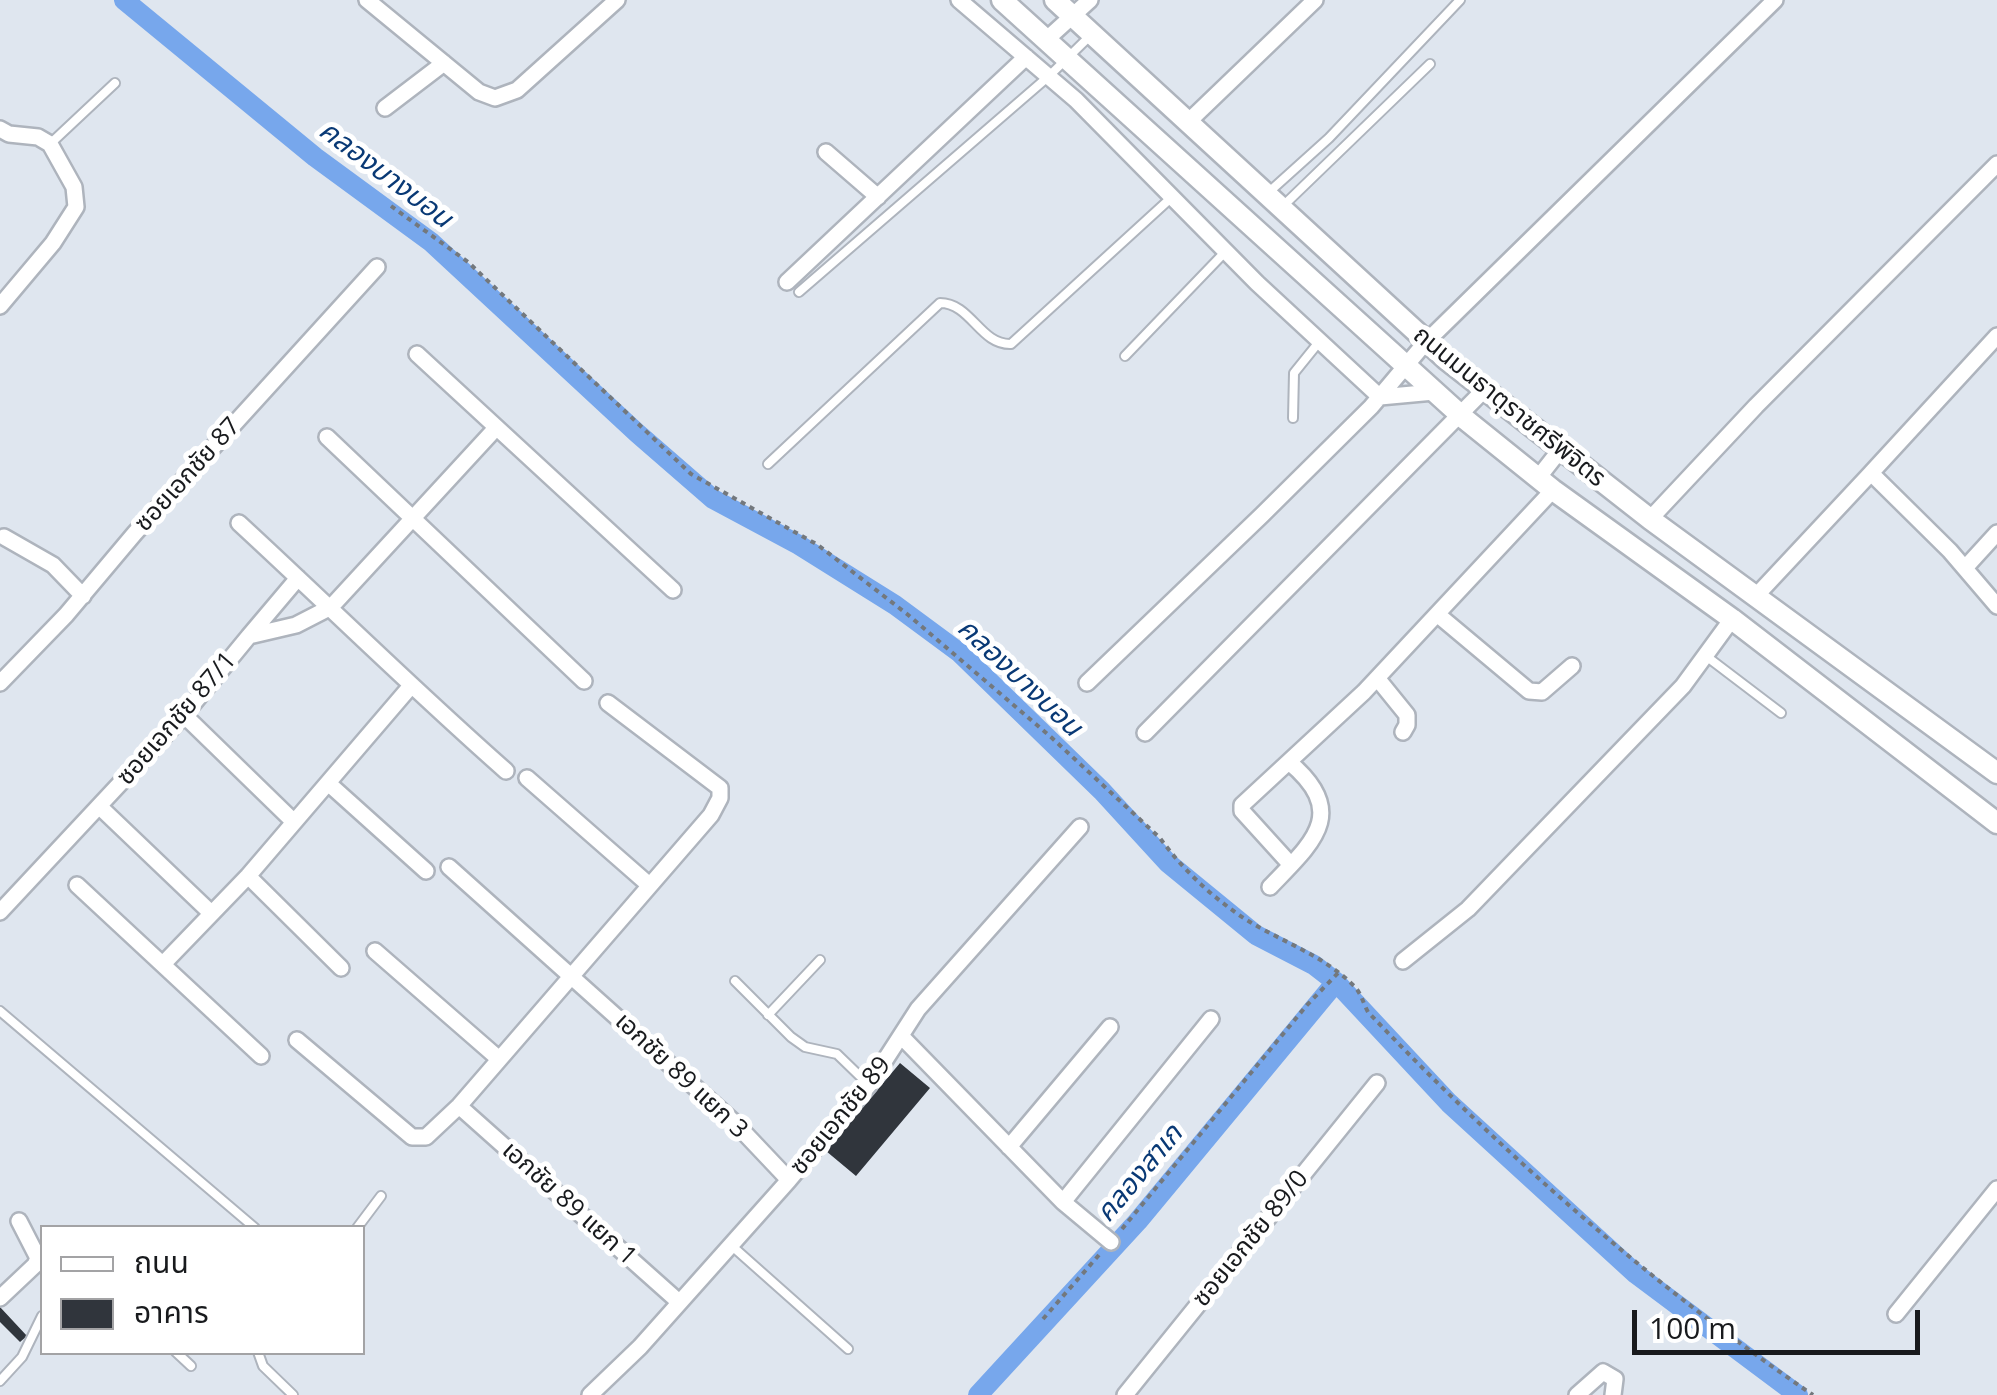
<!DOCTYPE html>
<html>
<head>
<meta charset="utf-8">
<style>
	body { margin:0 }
	#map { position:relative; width:1997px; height:1395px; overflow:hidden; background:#dfe6ef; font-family:"Open Sans","Noto Sans Thai",sans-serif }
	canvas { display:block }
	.legend { position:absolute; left:40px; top:1225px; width:325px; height:130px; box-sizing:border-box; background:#fff; border:2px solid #a3a3a5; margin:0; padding:12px 18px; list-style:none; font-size:30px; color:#181a1d }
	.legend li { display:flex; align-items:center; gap:20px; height:50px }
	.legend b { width:50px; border:2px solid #a3a3a5 }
	.scale { position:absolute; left:1632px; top:1310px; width:288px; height:45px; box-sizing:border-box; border:5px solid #181a1d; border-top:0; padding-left:12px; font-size:30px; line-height:35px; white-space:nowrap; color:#181a1d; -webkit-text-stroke:8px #fff; paint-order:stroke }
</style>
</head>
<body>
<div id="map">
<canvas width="1997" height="1395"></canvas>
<ul class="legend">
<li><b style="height:12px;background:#fff"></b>ถนน</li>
<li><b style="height:28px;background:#30353c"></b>อาคาร</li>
</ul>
<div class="scale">100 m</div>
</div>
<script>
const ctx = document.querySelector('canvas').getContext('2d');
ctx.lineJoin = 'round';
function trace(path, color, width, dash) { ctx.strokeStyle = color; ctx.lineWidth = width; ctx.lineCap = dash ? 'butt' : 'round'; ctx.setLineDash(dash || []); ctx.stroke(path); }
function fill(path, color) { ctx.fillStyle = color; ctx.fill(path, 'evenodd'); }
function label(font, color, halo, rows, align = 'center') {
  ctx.font = font + ' "Open Sans","Noto Sans Thai",sans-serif'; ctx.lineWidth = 10; ctx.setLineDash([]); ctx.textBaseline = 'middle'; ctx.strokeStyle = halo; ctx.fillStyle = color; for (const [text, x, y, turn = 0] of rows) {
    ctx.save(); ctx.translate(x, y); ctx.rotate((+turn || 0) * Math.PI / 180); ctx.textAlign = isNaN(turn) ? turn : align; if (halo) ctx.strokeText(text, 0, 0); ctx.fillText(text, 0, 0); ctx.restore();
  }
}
const canal = new Path2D(`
	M124,0L315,157L431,242L637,433L713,499L799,545L895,605L960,653L1102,791L1168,863L1256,935L1314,965L1336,982L1449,1103L1636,1274L1798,1395
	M978,1395L1138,1221L1336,982`);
const building = new Path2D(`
	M900,1063L930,1088L856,1176L826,1151Z
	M0,1307L27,1336L20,1342L0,1322Z`);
const path = new Path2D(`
	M391,206L468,262L691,474L818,545L907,614L1052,738L1160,838C1183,870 1212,897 1245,919C1280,941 1323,955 1353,985C1361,992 1363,1003 1368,1012C1502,1153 1653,1286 1813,1395
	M1122,1229L1307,1005L1338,973
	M1043,1319L1099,1255`);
const lane = new Path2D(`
	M50,144L115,83
	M1269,192L1329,138L1460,0
	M1283,206L1430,64
	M799,292L1049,76L1092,34
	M1125,356L1226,251
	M1293,418L1294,373L1319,342
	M768,464L940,303C971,303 980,345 1011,344L1172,197
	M1706,656L1781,713
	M735,981L791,1037L805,1047L837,1054L869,1085
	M0,1011L255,1228
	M768,1015L820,960
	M357,1228L381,1196
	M732,1246L848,1349
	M176,1352L191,1366
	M258,1352L263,1366L293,1395
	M0,1381L22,1357L42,1316`);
const street = new Path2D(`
	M367,0L479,92L495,98L517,90L617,0
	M959,0L1076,100L1257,283L1380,397L1434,392
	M1047,39L1090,0
	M385,108L444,63
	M1187,123L1315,0
	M0,129L9,134L38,137L50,144L74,187L76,207L53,243L0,306
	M826,152L878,197
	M787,282L1026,57
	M417,354L673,590
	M327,437L584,681
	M1871,473L1997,336
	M1538,478L1560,450
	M1650,519L1756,406L1997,164
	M239,523C329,606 415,691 506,771
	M4,537L53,565L83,596
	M1965,568L1997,533
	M1755,597L1871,473L1950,551L1997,606
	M1437,614L1529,691L1542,692L1572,666
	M249,636L298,578
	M1377,678L1407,715V725L1403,732
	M0,683L66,615L135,533L377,267
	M1087,683L1262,515L1371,407L1425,343L1775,0
	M184,715L293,821
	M1145,733L1484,390
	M527,778L648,884
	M328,783L426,871
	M100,807L211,913
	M1291,865L1242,811V805L1364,692L1553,490
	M449,867L736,1124L789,1180
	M248,876L341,968
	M77,885L261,1056
	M1270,887C1312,843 1350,813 1289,762
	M0,912L184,715L249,636L296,625L331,607L496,428
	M375,951L499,1059
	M1403,961L1468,909L1628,743L1683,686L1732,619
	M164,963L248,876L410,687
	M902,1037L1063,1202L1111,1242
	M297,1040L412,1137H426L459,1106L711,815L720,798V788L608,703
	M459,1106L679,1302
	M1009,1147L1110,1027
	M1063,1202L1211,1019
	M0,1298L35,1265L38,1258L19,1221
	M1896,1314L1997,1189
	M590,1395L640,1347L789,1180L869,1085L918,1009L1080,827
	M1125,1395L1377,1083
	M1577,1395L1603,1372L1615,1379L1613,1395`);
const secondary = new Path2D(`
	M1002,0L1466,420L1553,490L1732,619L1997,823
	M1055,0L1447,360L1650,519L1997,773`);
const streetNames = [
	["ถนนมนธาตุราชศรีพิจิตร",1509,407,39],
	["ซอยเอกชัย 87",188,475,-48],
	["ซอยเอกชัย 87/1",177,719,-49],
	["เอกชัย 89 แยก 3",681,1076,43],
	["ซอยเอกชัย 89",841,1116,-51],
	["เอกชัย 89 แยก 1",569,1204,42],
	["ซอยเอกชัย 89/0",1251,1239,-51]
];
const waterNames = [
	["คลองบางบอน",385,175,37],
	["คลองบางบอน",1019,678,43],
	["คลองสาเก",1140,1174,-50]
];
trace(canal, '#77a7ec', 20);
fill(building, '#30353c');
trace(lane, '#aeb4bd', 12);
trace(street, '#aeb4bd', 20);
trace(secondary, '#aeb4bd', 25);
trace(path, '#73787d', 4, [5, 5]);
trace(lane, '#fff', 8);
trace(street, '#fff', 15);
trace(secondary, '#fff', 20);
label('25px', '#181a1d', '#fff', streetNames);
label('italic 28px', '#093975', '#fff', waterNames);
</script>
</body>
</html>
